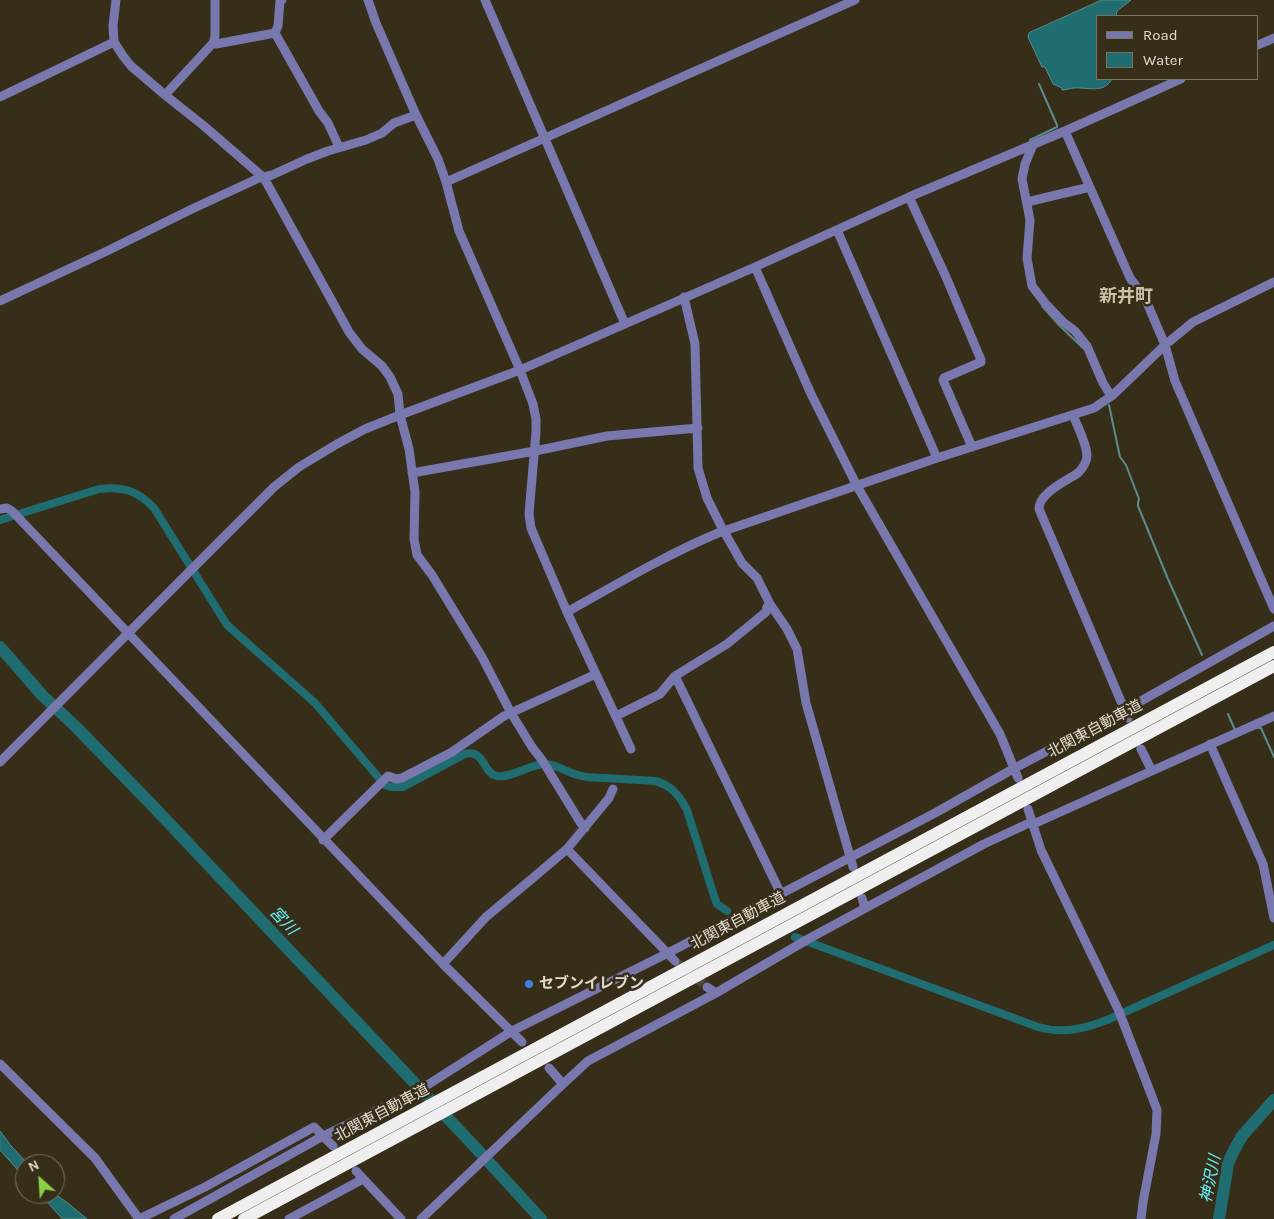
<!DOCTYPE html>
<html>
<head>
<meta charset="utf-8">
<style>
	body { margin:0 }
	#map { position:relative; width:1274px; height:1219px; overflow:hidden; background:#372e19; font-family:Karla,sans-serif }
	canvas { display:block }
	.legend { position:absolute; left:1096px; top:15px; width:162px; height:65px; box-sizing:border-box; background:#372e19; border:1px solid #7b7362; margin:0; padding:6px 9px; list-style:none; font-size:15px; color:#e1dbcf }
	.legend li { display:flex; align-items:center; gap:10px; height:25px }
	.legend b { width:25px; border:1px solid #7b7362 }
	.north { position:absolute; left:15px; top:1154px; width:50px; height:50px; box-sizing:border-box; background:#372e19; border:1px solid #7b7362; border-radius:50%; rotate:334deg; font-size:14px; font-weight:700; line-height:20px; text-align:center; color:#e1dbcf }
	.north::after { content:''; display:block; margin:auto; width:18px; height:22px; background:#8dce44; clip-path:polygon(50% 0,100% 100%,50% 72%,0 100%) }
</style>
</head>
<body>
<div id="map">
<canvas width="1274" height="1219"></canvas>
<ul class="legend">
<li><b style="height:6px;background:#7978ae"></b>Road</li>
<li><b style="height:14px;background:#1f6c71"></b>Water</li>
</ul>
<div class="north">N</div>
</div>
<script>
const ctx = document.querySelector('canvas').getContext('2d');
ctx.lineJoin = 'round';
function fill(path, color) { ctx.fillStyle = color; ctx.fill(path, 'evenodd'); }
function trace(path, color, width, dash) { ctx.strokeStyle = color; ctx.lineWidth = width; ctx.lineCap = dash ? 'butt' : 'round'; ctx.setLineDash(dash || []); ctx.stroke(path); }
function label(font, color, halo, rows, align = 'center') {
  ctx.font = font + ' Karla,"Noto Sans JP",sans-serif'; ctx.lineWidth = 5; ctx.setLineDash([]); ctx.textBaseline = 'middle'; ctx.strokeStyle = halo; ctx.fillStyle = color; for (const [text, x, y, turn = 0] of rows) {
    ctx.save(); ctx.translate(x, y); ctx.rotate((+turn || 0) * Math.PI / 180); ctx.textAlign = isNaN(turn) ? turn : align; if (halo) ctx.strokeText(text, 0, 0); ctx.fillText(text, 0, 0); ctx.restore();
  }
}
const water = new Path2D(`
	M1102,0H1131L1117,11L1116,16H1098V79H1112C1103,94 1089,87 1074,88C1070,88 1067,90 1062,90V88L1053,84L1045,67H1042L1028,37L1029,33Z
	M0,1131L12,1147L28,1164H25V1178L0,1150Z
	M40,1194H55L69,1204L87,1219H63Z`);
const stream = new Path2D(`
	M1030,140L1057,127V125L1039,84
	M1042,306L1060,326L1084,349
	M1109,405L1120,457L1126,465L1139,499L1138,503V506L1168,579L1202,655
	M1228,714L1235,730
	M1257,728H1261L1274,757`);
const canal = new Path2D(`
	M0,520L99,489C123,486 138,491 154,508L227,625L315,703L385,785L391,787H403L465,754C485,749 483,774 497,776C512,778 530,764 546,764C555,764 569,773 578,775C587,778 596,778 605,778C622,779 639,780 655,781C671,785 679,795 687,810L714,896L717,904L727,911
	M795,937L1038,1027C1062,1034 1084,1029 1107,1020L1274,945`);
const river = new Path2D(`
	M0,647L42,695L76,727L150,803L475,1147L541,1219
	M1219,1219L1228,1164L1232,1154L1242,1136L1274,1100`);
const minorTunnel = new Path2D(`
	M675,961L707,987`);
const minor = new Path2D(`
	M116,0L113,26L114,42L123,56L131,66L165,95L204,126L264,178L349,332L362,349L382,366L390,377L398,394L400,415L409,449L415,492L414,539L417,555L432,575L482,657L511,713L532,747L542,760L580,822L585,828
	M368,0L376,23L416,115L438,159L446,182L459,231L520,370L533,404L536,419V432L529,514L531,528L567,612L631,749
	M485,0L625,324
	M275,33L319,111L328,123L339,147
	M275,33L278,26L280,1L282,0
	M213,43L215,36V0
	M1258,45L1274,38
	M165,95L213,43L216,44L275,33
	M0,97L114,42
	M1065,131L1130,278L1145,298L1165,345L1175,381L1274,609
	M1033,145L1025,164L1022,179L1030,220L1027,258L1032,286L1045,303L1063,322L1075,331L1087,346L1103,383L1111,396
	M446,182L855,0
	M909,197L946,277L981,360V362L944,378L943,380L972,447
	M1027,202L1090,187
	M837,230L937,458
	M755,267L811,394L857,486L1000,734L1018,778
	M684,297L695,344L698,468L707,498L722,528L742,563L757,578L770,604L787,629L797,649L806,703L853,867
	M0,301L107,251L192,209L259,178L272,175L307,159L328,151L366,140L382,133L394,123L416,115
	M1073,415C1078,428 1086,442 1087,455C1087,462 1082,469 1078,473C1065,482 1039,493 1039,509L1128,718
	M412,473L535,451L607,436L698,428
	M0,509L7,508L12,511L443,964L522,1042
	M567,612C617,584 666,555 718,533L937,458L1094,408L1113,395L1165,345L1193,322L1274,282
	M675,676L781,894
	M616,716L660,694L675,676L727,644L766,612L767,607L770,604
	M1210,744L1263,864L1274,918
	M1141,749L1152,771
	M0,762L197,564L274,487L299,467L337,444L365,429L400,415L520,370L755,267L909,197L1065,131L1181,79
	M1028,809L1041,850L1118,1009L1151,1094L1157,1110L1156,1134L1143,1202L1141,1219
	M323,840L388,776L396,779L402,778L452,752L504,716L596,674
	M567,849L675,961
	M862,898L865,908
	M443,964L486,917L534,877L567,849L609,798L613,789
	M707,987L716,993
	M0,1064L95,1158L139,1219
	M549,1068L563,1084
	M356,1171L401,1219
	M139,1219L205,1187L314,1127L333,1146
	M174,1219L323,1136L409,1095L429,1084L512,1031L668,953L935,813L1013,769L1125,710L1274,626
	M289,1219L363,1179
	M421,1219L563,1084L588,1061L716,993L810,938L984,844L1027,824L1038,822L1274,716`);
const highway = new Path2D(`
	M218,1219L1274,652
	M244,1219L1274,666`);
const markers = [
	[529,984,5,"#3f7fe0"]
];
const streetNames = [
	["北関東自動車道",1095,729,-28],
	["北関東自動車道",738,921,-28],
	["北関東自動車道",382,1113,-28]
];
const poiNames = [
	["セブンイレブン",539,984]
];
const waterNames = [
	["宮川",283,921,47],
	["神沢川",1211,1179,-78]
];
const quarterNames = [
	["新井町",1126,297]
];
fill(water, '#1f6c71');
trace(water, '#598d8d', 1);
trace(stream, '#598d8d', 2);
trace(canal, '#1f6c71', 8);
trace(river, '#1f6c71', 12);
trace(minorTunnel, '#504834', 9, [9, 4.5]);
trace(minor, '#7978ae', 9);
trace(highway, '#efefef', 12);
for (const [x, y, r, color] of markers) { const dot = new Path2D(); dot.arc(x, y, r, 0, 2 * Math.PI); ctx.fillStyle = color; ctx.fill(dot); trace(dot, '#372e19', 2); }
label('15px', '#e1dbcf', '#372e19', streetNames);
label('bold 15px', '#e1dbcf', '#372e19', poiNames, 'left');
label('italic 16px', '#64f0fa', '#372e19', waterNames);
label('bold 18px', '#cbc0a7', '#372e19', quarterNames);
</script>
</body>
</html>
